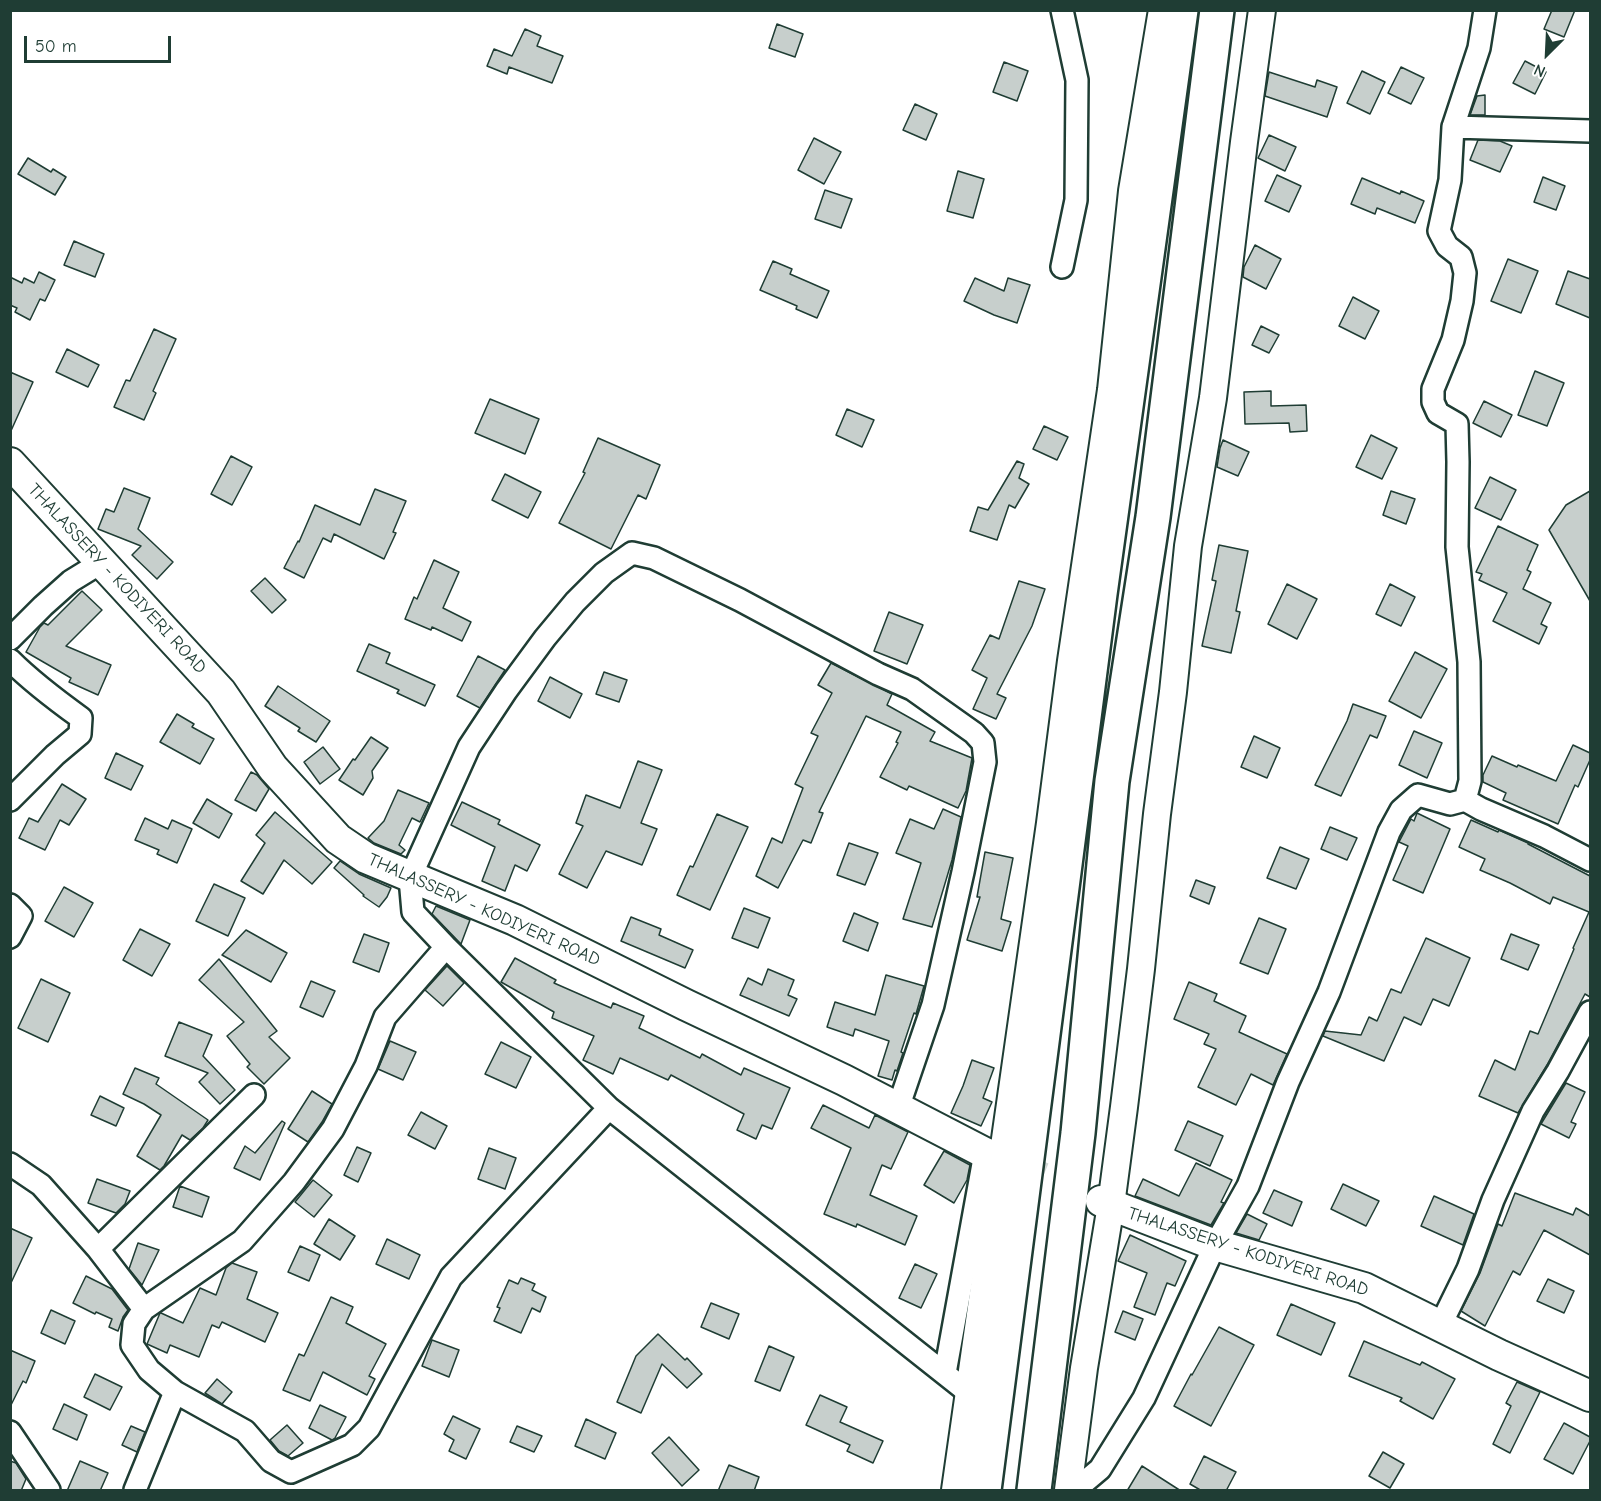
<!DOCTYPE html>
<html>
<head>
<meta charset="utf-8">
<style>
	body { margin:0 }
	#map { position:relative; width:1601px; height:1501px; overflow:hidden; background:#fff; font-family:"Comic Neue",sans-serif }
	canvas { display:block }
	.frame { position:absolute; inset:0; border:12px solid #1f3d34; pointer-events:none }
	.north { position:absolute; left:1517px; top:24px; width:60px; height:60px; -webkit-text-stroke:4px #fff; paint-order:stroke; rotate:204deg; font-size:16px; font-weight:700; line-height:24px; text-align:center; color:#1f3d34 }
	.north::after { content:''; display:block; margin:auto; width:21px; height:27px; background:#1f3d34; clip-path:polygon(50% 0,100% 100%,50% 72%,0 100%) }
	.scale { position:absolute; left:24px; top:36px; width:147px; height:27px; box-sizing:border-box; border:3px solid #1f3d34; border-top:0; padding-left:8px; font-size:18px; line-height:21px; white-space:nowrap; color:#1f3d34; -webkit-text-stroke:4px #fff; paint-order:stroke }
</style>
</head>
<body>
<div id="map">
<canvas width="1601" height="1501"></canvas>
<div class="frame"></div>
<div class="north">N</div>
<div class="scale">50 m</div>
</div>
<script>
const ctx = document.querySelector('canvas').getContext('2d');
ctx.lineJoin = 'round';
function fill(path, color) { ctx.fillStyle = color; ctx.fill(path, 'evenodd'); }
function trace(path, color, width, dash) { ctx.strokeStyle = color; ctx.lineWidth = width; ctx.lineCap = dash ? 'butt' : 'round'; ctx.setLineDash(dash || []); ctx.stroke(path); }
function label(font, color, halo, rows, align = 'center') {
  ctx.font = font + ' "Comic Neue",sans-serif'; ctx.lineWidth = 4.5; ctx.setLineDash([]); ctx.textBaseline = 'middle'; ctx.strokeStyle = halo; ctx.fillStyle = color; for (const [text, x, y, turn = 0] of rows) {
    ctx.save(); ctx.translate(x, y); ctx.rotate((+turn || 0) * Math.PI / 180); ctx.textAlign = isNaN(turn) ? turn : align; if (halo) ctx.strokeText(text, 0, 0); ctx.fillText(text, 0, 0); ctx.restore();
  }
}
const building = new Path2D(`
	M1552,10H1575L1564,37L1544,29Z
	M777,24L803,34L795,57L769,48Z
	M525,29L541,36L537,46L563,56L552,83L509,67L507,74L487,66L494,49L512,56Z
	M1525,61L1546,72L1535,94L1513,83Z
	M1004,62L1028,71L1017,101L993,92Z
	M1401,67L1424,78L1411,104L1388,93Z
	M1362,71L1385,82L1370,114L1347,103Z
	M1269,72L1315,87L1317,80L1337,87L1327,117L1265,96Z
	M1485,95V115H1470L1477,96Z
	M915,104L937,114L926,140L903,130Z
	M1269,135L1296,147L1285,171L1258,158Z
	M814,138L841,152L824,184L798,170Z
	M1478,140L1500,141L1512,146L1500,172L1470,160Z
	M28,158L51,172L53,169L66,177L55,195L18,174Z
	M958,171L984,179L973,218L947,211Z
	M1277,175L1301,186L1289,212L1265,201Z
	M1543,177L1565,186L1556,210L1534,202Z
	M1362,178L1400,194L1401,191L1424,201L1415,223L1377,208L1375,214L1351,204Z
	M825,190L852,199L841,228L815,219Z
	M74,241L104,254L95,277L64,265Z
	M1255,245L1281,259L1266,289L1243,277L1244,267Z
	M1508,259L1538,271L1521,313L1491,301Z
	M773,261L792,269L790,274L829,291L817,318L796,309L797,306L760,290Z
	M1568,271L1590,279V318L1556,304Z
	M39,272L55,280L45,301L40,299L30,320L15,312L17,308L10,305V277L22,283L24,278L34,283Z
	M975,278L1004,291L1008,278L1030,285L1017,323L994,315L964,301Z
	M1353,297L1379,311L1365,339L1339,326Z
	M1261,326L1279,335L1269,353L1252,345Z
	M154,329L176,339L153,391L156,393L144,420L114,407L126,380L130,381Z
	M67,349L99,365L88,387L56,372Z
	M1535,371L1564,383L1547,426L1518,415Z
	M10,372L33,382L10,433Z
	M1271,391V406L1306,405L1307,431L1290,432L1289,423L1245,424L1244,392Z
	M490,399L539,419L525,454L475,433Z
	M1484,401L1512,415L1501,437L1473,423Z
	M847,409L874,420L862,447L836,435Z
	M1044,426L1068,437L1057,460L1033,449Z
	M1371,435L1397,448L1382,479L1356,467Z
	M598,438L660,465L646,499L638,495L611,549L559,523L585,473L583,472Z
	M1223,440L1249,452L1238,476L1217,467L1220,448Z
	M231,456L252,467L232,505L211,494Z
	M1017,461L1024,464L1019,478L1029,484L1015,508L1009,505L997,540L970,531L978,507L988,510Z
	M505,474L541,492L528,518L492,500Z
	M1490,477L1516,490L1501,520L1475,508Z
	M124,488L150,498L138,529L173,562L157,579L132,555L141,546L98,529L106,509L114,512Z
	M375,489L406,501L393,532L396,533L384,559L334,534L331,542L323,538L304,578L284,568L298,541L299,542L315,505L360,525Z
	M1391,491L1415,499L1406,524L1383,515Z
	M1590,491V601L1549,530L1566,505Z
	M1498,526L1538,545L1527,570L1531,572L1523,589L1551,603L1541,624L1547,627L1539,644L1493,621L1507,593L1479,580L1482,574L1476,572Z
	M1219,545L1248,551L1236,611L1240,612L1231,653L1202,646L1216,581L1212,580Z
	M434,560L459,572L443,608L471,622L462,641L432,627L431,630L405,619L414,597L417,599Z
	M265,578L286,600L272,613L251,591Z
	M1019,581L1045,589L1032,626L997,694L1006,698L996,719L973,709L987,678L972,670L990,635L999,639Z
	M1287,584L1317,599L1297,639L1268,624Z
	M1390,584L1415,597L1401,626L1376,614Z
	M82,591L102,610L66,646L111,665L98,695L69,682L71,678L26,652L40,627L44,623L48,625Z
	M889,612L923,625L907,664L874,651Z
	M369,644L390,653L386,663L435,685L425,706L397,693L399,690L357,671Z
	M1415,652L1447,669L1421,718L1389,701Z
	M478,656L505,670L480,708L457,696Z
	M831,663L892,694L887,705L935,732L930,741L972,758L966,791L958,808L909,786L907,790L880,777L898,743L896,742L901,732L866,716L819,812L823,813L811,843L803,840L778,888L756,876L772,838L782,843L803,788L795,784L818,736L811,733L832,693L818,685Z
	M604,672L627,680L619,702L596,694Z
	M550,677L582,694L570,718L538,701Z
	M278,686L330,721L316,742L298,731L300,728L265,706Z
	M1353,704L1386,716L1377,738L1370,735L1341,796L1315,785L1347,721Z
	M177,714L194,724L192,727L214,739L200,764L160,742Z
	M1414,731L1442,743L1427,778L1399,765Z
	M1254,736L1280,748L1267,778L1241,767Z
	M371,737L388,748L372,771L373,778L363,795L339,780L353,759L355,760Z
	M1573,745L1590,753V760L1578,787L1575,785L1558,824L1503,800L1506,793L1483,782V775L1492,756L1517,767L1518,765L1556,781Z
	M323,747L340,769L320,784L304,762Z
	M116,753L143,766L131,790L105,778Z
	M638,761L662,770L641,823L657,829L642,865L606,851L587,888L559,874L583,826L576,823L586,795L620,808Z
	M251,772L257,775L269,789L256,811L235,800Z
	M62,784L86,799L69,825L60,820L45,850L19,838L29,818L38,822Z
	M398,790L429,803L420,822L412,818L399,845L405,850L401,854L374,843L368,838L384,821Z
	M207,799L232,814L219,838L193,823Z
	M462,802L500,820L498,824L540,845L527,871L515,865L505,891L482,881L495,847L451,825Z
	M943,809L961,817L952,860L932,927L903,919L921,863L896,853L910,819L934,829Z
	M275,812L332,862L312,884L284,860L263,894L241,881L265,843L256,835Z
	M1417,813L1450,829L1423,893L1393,880L1408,846L1399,842L1411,819L1414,821Z
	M717,814L748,827L710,910L677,895L690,866L693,867Z
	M145,818L168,829L172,820L192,829L177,863L157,854L159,850L135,840Z
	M1471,820L1498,832L1499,830L1528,843V844L1590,876V997L1585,994L1547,1065L1518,1113L1479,1096L1495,1060L1515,1070L1530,1031L1538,1034L1574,949L1573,948L1589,912L1553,897L1550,904L1510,883L1480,870L1485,859L1459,847Z
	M1330,827L1357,838L1347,860L1321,849Z
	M849,843L878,853L865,885L837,875Z
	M1280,847L1309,859L1296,889L1267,878Z
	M985,852L1013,858L1001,919L1011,922L1002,951L967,940L980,897H977Z
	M340,861L359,874L391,888L387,897L379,907L363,896L364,895L334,868Z
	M1196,880L1215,887L1209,904L1190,896Z
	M214,884L245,898L228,936L196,921Z
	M64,887L93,903L74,937L45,921Z
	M436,906L470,920L461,944L432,914Z
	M744,908L770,918L758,948L732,938Z
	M854,913L878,923L868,951L843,941Z
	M631,917L661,929L659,935L693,950L685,968L621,941Z
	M1259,918L1286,929L1268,974L1240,963Z
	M140,929L170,944L152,976L123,960Z
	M246,930L287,953L271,982L222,955Z
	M364,934L389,943L379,972L353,962Z
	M1511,934L1539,945L1528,970L1501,959Z
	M1426,938L1470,958L1449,1006L1433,999L1421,1025L1404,1017L1384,1061L1323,1036L1325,1031L1361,1035L1369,1017L1377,1021L1391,989L1401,993Z
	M515,958L556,980L554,983L611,1008L613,1003L644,1016L639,1028L700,1058L702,1054L741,1075L744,1068L790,1088L772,1129L762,1125L756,1139L737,1130L744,1114L671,1075L668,1080L620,1058L613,1074L583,1060L594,1036L552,1018L554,1012L501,982Z
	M219,959L277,1031L269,1037L290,1058L264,1084L247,1067L250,1064L227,1036L244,1022L199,980Z
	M447,966L464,983L443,1006L425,990Z
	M768,969L794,980L788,995L797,999L789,1016L740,995L748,978L762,985Z
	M886,975L924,986L916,1014L914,1013L901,1052L903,1053L897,1071L895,1070L892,1080L878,1076L889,1041L855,1029L853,1036L827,1027L835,1002L875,1015Z
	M41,979L70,993L48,1042L18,1028Z
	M311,981L335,991L323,1017L300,1007Z
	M1189,982L1217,994L1214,1001L1246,1016L1239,1032L1287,1054L1273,1085L1251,1074L1236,1105L1198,1087L1216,1049L1204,1044L1209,1034L1174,1019Z
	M179,1022L212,1035L203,1056L235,1090L220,1104L199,1082L208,1073L165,1056Z
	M390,1041L416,1052L403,1080L378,1069Z
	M501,1042L531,1057L516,1088L485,1074Z
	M972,1060L994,1068L983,1098L992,1102L981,1126L951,1113L963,1086Z
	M135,1068L159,1078L156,1084L208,1120L203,1128L190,1140L182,1135L164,1166L160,1170L137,1156L161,1115L144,1104L123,1094Z
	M1566,1083L1585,1092L1571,1122L1576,1124L1569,1138L1541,1124Z
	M312,1091L332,1104L322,1122L308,1142L288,1129Z
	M100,1096L124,1108L116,1126L91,1115Z
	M823,1105L869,1128L875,1115L908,1132L891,1169L882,1165L870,1195L917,1216L905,1245L857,1224L856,1227L824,1214L851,1148L811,1128Z
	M421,1112L447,1126L435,1149L408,1135Z
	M282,1121L285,1123L260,1180L234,1168L245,1146L255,1153Z
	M1188,1121L1223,1136L1210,1166L1175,1150Z
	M357,1147L371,1153L358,1182L344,1175Z
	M489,1148L516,1158L505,1189L478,1179Z
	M944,1151L970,1165L967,1180L954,1203L924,1185Z
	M1196,1163L1232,1180L1221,1202L1224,1203L1211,1225L1135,1196L1143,1179L1179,1196Z
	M97,1179L130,1191L125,1204L116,1213L88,1203Z
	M313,1180L332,1195L314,1217L295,1202Z
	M1343,1184L1379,1201L1366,1226L1331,1209Z
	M180,1186L209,1197L202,1217L173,1207Z
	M1274,1190L1302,1202L1292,1226L1263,1213Z
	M1515,1193L1573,1215L1576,1208L1590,1216V1255L1544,1230L1520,1275L1513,1271L1485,1326L1461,1311L1480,1273L1498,1224L1502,1226Z
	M1434,1196L1474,1214L1463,1245L1421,1226Z
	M1247,1214L1267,1224L1259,1240L1236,1233Z
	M329,1219L355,1236L340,1260L314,1244Z
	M10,1228L32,1238L10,1285Z
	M1130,1235L1186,1261L1175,1286L1167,1283L1155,1315L1134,1307L1147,1273L1118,1261Z
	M387,1239L420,1255L409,1279L376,1264Z
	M138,1243L159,1250L142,1285L129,1269Z
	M300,1246L320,1255L309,1281L288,1272Z
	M232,1263L257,1272L247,1299L278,1313L265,1342L222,1322L219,1328L212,1325L199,1357L170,1345L167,1353L147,1344L160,1313H161L183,1323L200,1288L216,1295L226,1268Z
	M915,1264L937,1274L921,1308L899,1298Z
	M86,1276L112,1289L128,1310L123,1317L118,1331L109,1327L112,1319L96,1312L95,1314L73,1303Z
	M521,1278L535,1284L532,1290L546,1297L540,1312L532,1308L521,1333L494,1321L500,1308L497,1307L509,1280L518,1284Z
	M1548,1279L1574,1291L1564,1313L1537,1301Z
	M331,1297L353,1307L346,1323L386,1344L369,1376L375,1379L367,1395L323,1372L310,1401L283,1390L299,1354L304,1356Z
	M711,1303L739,1314L729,1339L701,1327Z
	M1291,1304L1335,1323L1321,1355L1277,1335Z
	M51,1310L75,1321L65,1344L41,1333Z
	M1123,1311L1143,1319L1135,1340L1115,1332Z
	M1219,1327L1254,1345L1211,1426L1174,1406L1191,1374L1192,1375Z
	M658,1334L685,1360L687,1358L702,1374L687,1388L662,1364L641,1413L617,1402L636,1356Z
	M432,1340L459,1350L449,1377L422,1366Z
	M1364,1341L1420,1365L1422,1362L1455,1379L1433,1419L1400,1401L1402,1398L1349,1376Z
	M769,1346L794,1357L780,1391L755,1381Z
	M10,1350L35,1361L26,1383L23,1381L10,1407Z
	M95,1374L122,1387L110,1410L84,1397Z
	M217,1379L232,1392L222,1404L205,1393Z
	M1517,1382L1540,1392L1510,1453L1493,1444L1511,1406L1506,1403Z
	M820,1395L847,1407L840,1422L883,1441L873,1463L847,1451L850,1445L806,1425Z
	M64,1404L87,1415L77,1440L53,1429Z
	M320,1405L346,1417L335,1438L332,1440L309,1428Z
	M453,1416L480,1429L466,1459L449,1451L454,1440L444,1434Z
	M586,1419L616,1433L605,1459L575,1446Z
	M1564,1423L1590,1437V1441L1573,1474L1544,1459Z
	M287,1425L303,1443L288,1456L279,1451L270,1440Z
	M131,1426L145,1432L137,1452L122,1445Z
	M517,1426L542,1436L534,1452L510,1442Z
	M669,1437L699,1470L682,1486L652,1453Z
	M1383,1452L1404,1464L1390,1488L1369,1476Z
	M1204,1456L1236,1472L1226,1491H1202L1190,1484Z
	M10,1461L16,1463L26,1479L21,1491H10Z
	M80,1461L108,1473L100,1491H67Z
	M729,1465L759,1477L754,1491H718Z
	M1142,1466L1181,1491H1127Z`);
const secondaryTunnel = new Path2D(`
	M1015,1166L1101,1201`);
const minor = new Path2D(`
	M1453,127L1590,131
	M1062,267L1076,200L1077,80L1062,10
	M10,639L43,606L71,581L102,562
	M10,660C32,682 56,700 81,718L80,734L55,755L10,800
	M1465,800L1470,781L1469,662L1457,547L1458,462L1457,424L1438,413L1433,402V389L1453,340L1462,301L1465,273L1461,257L1447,246L1439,231L1450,180L1453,127L1479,48L1485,10
	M10,905L21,916L10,937
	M446,947L385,1017L366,1066L333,1129L294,1182L242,1241L144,1309L134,1324L132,1345L149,1370L175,1392L245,1431L271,1461L291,1472L352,1445L369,1428L451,1277L609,1108
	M898,1108L933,1005L963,872L985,762L983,743L974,733L912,689L878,674L740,600L654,558L632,553L604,573L575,602L545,638L506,691L469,747L410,878L413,912L446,947L609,1108L969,1393
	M10,1164L41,1185L98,1249L144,1309
	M98,1249L254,1095
	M1440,1326L1468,1269L1493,1200L1533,1111L1558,1071L1590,1012
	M945,1373L985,1153
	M10,1432L49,1490
	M135,1490L175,1392
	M1075,1490L1100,1469L1144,1398L1215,1245L1248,1186L1288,1082L1329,992L1389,832L1401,810L1418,795L1450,804L1465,800L1481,809L1544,836L1590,860`);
const tertiary = new Path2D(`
	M955,1490L1050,823L1071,661L1111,390L1132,191L1162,10
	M1068,1490L1084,1368L1111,1205L1124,1107L1141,969L1157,814L1173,692L1188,546L1213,398L1244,142L1262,10`);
const secondary = new Path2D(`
	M10,463L221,692L273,768L338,839L366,858L515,920L686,1005L844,1080L985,1153L1015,1166
	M1101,1201L1215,1245L1364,1288L1499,1355L1590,1396`);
const trunk = new Path2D(`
	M984,1490L1100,594L1181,10
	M1034,1490L1078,1133L1112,781L1153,517L1217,10`);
const streetNames = [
	["THALASSERY - KODIYERI ROAD",117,579,47],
	["THALASSERY - KODIYERI ROAD",484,910,24],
	["THALASSERY - KODIYERI ROAD",1248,1252,18]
];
fill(building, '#c7cfcc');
trace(building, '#1f3d34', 1.5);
trace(secondaryTunnel, '#d2d8d6', 30, [30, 15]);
trace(minor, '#1f3d34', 26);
trace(tertiary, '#1f3d34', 30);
trace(secondary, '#1f3d34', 34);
trace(trunk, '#1f3d34', 38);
trace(minor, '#fff', 21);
trace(tertiary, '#fff', 26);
trace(secondary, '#fff', 30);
trace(trunk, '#fff', 33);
label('18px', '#1f3d34', '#fff', streetNames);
</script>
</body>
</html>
